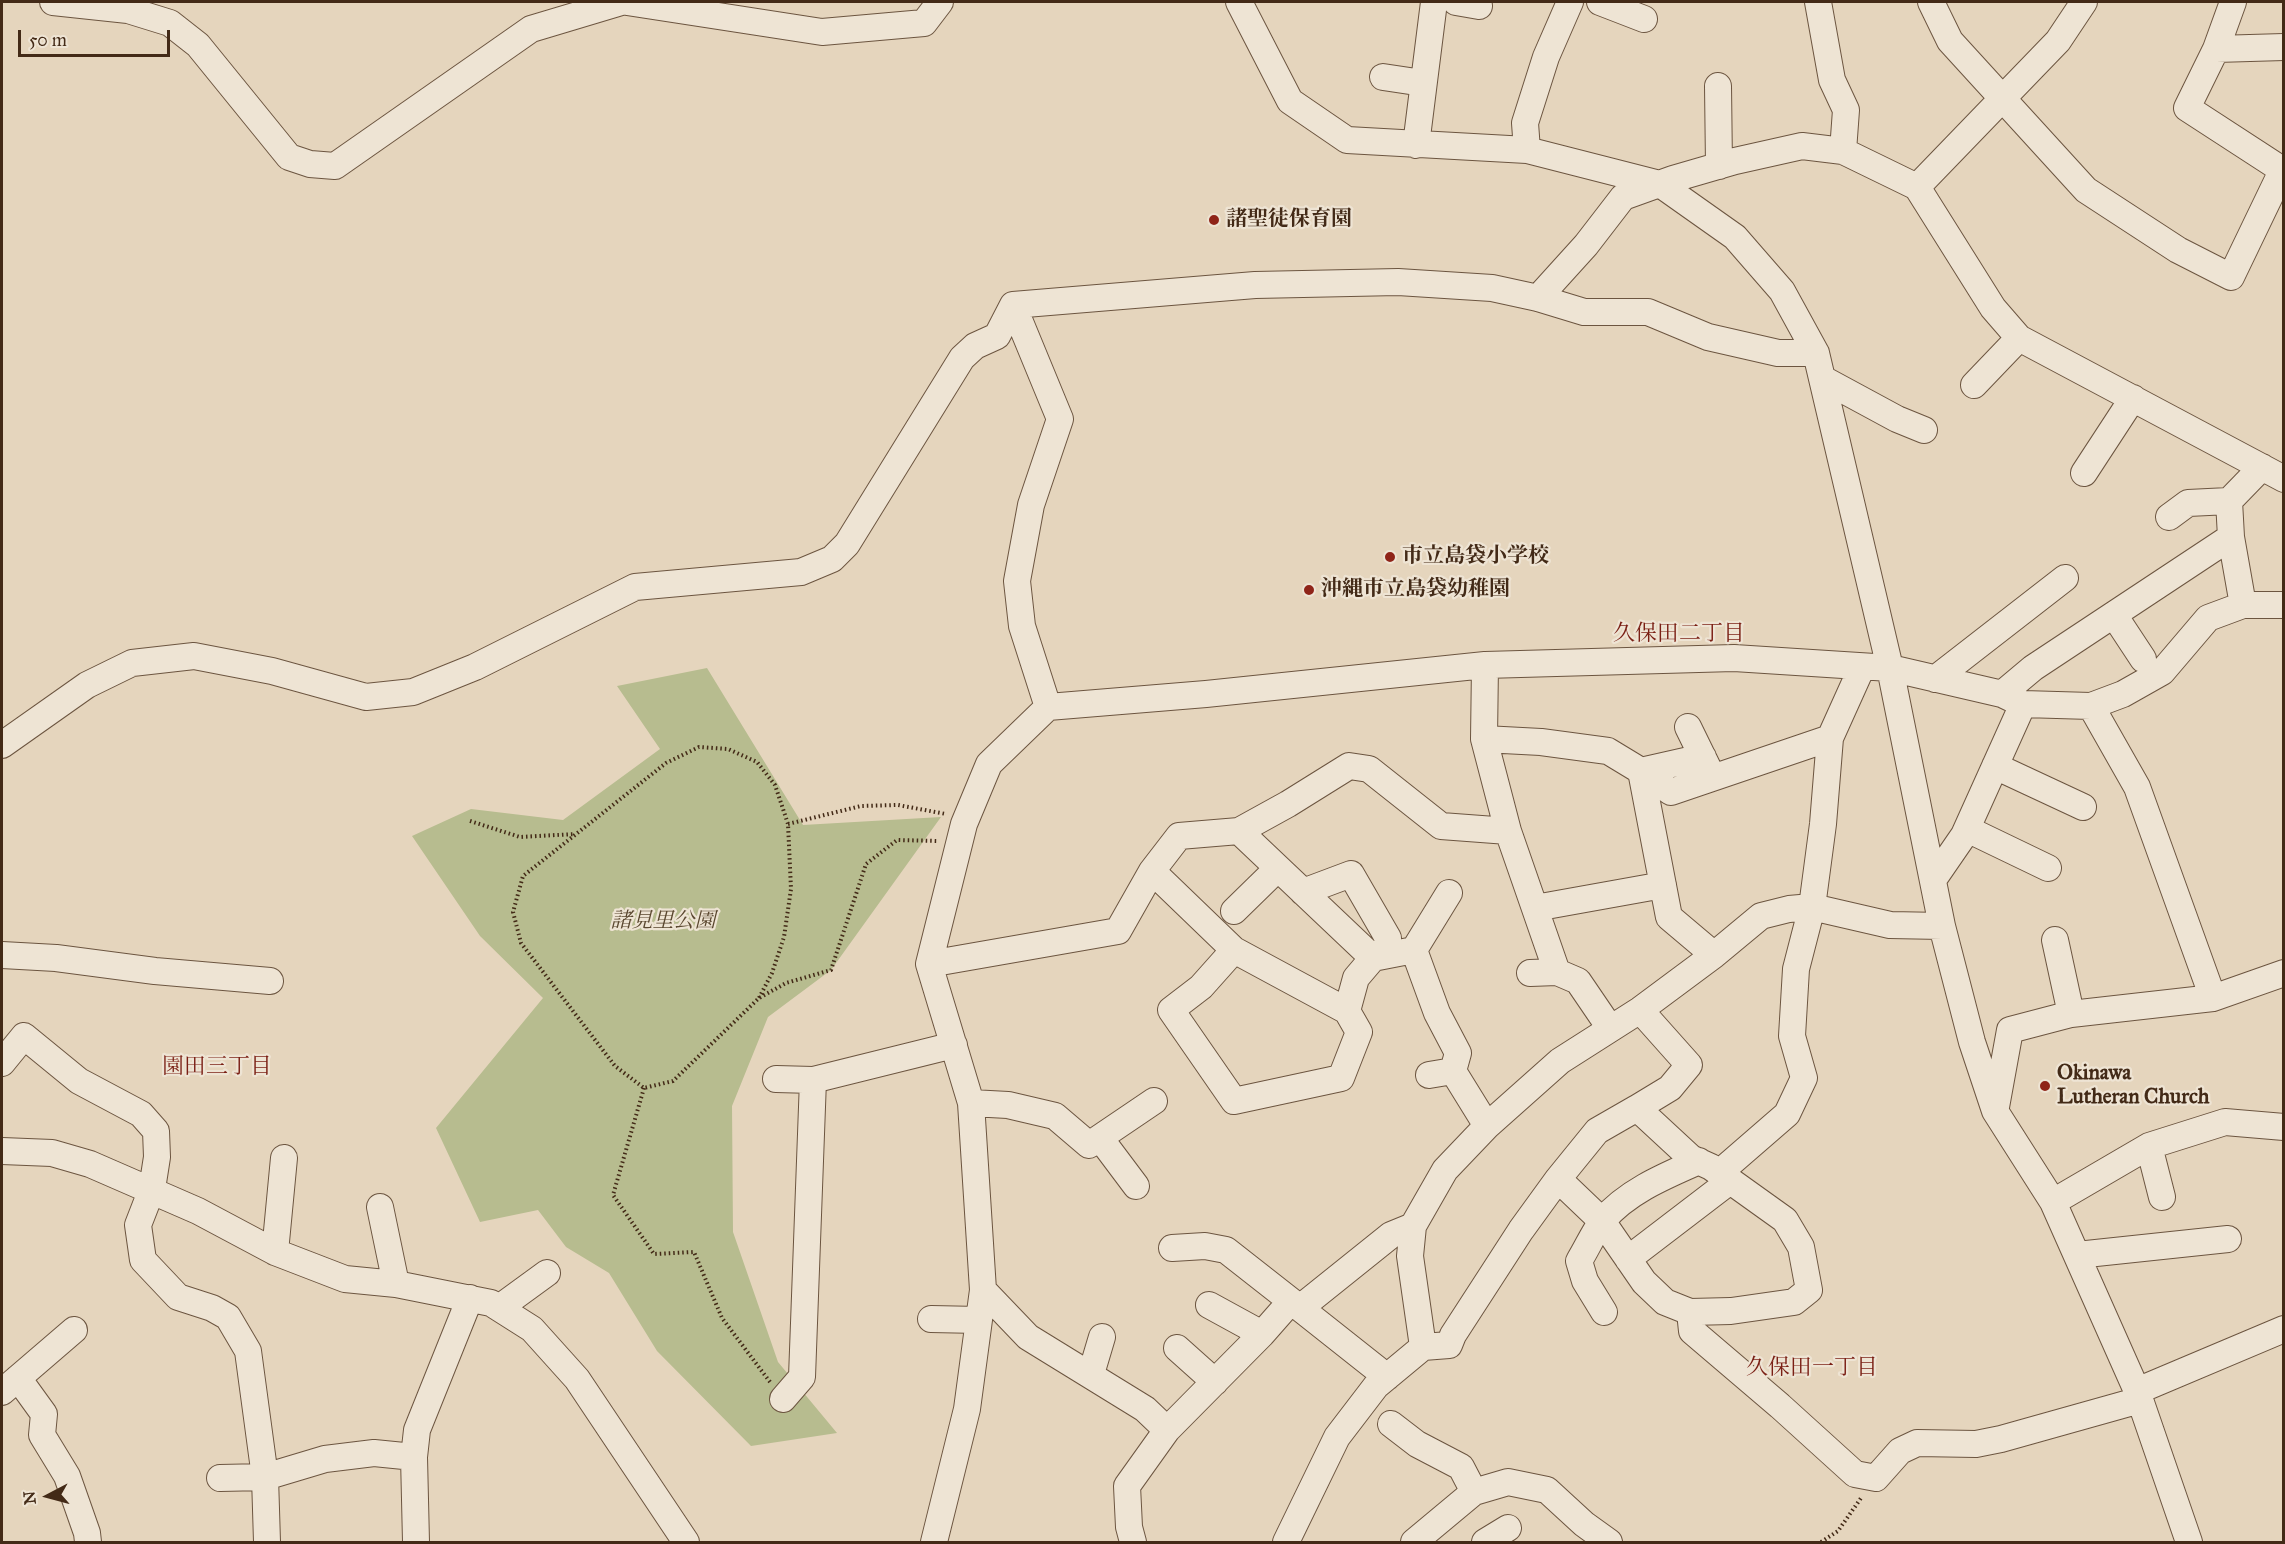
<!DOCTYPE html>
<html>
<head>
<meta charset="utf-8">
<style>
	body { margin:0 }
	#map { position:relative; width:2285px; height:1544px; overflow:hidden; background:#e5d5bd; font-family:"IM FELL Great Primer",serif }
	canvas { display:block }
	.frame { position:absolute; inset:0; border:3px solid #432a17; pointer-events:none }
	.north { position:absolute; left:18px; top:1466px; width:60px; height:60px; -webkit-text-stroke:4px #eee4d4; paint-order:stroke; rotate:264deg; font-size:16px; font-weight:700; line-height:24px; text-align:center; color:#432a17 }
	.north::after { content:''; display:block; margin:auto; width:21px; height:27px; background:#432a17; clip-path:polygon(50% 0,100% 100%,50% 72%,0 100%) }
	.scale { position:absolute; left:18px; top:30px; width:152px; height:27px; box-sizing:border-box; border:3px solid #432a17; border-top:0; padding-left:8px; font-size:18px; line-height:21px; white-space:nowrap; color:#432a17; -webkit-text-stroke:4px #eee4d4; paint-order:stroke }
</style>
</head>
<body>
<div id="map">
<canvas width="2285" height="1544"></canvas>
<div class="frame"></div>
<div class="north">N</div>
<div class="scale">50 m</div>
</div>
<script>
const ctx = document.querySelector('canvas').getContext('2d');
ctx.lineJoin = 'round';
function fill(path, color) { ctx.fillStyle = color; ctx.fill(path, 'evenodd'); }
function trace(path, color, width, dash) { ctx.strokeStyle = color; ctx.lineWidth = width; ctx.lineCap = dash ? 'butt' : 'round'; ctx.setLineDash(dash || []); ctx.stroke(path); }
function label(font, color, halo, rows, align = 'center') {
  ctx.font = font + ' "IM FELL Great Primer","Noto Serif JP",serif'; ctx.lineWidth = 4.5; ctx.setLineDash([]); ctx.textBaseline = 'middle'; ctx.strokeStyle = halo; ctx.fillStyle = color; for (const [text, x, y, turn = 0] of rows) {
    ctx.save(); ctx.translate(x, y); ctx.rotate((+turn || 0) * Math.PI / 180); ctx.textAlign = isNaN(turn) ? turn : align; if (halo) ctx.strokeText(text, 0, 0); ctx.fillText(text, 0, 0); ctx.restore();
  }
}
const green = new Path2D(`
	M707,668L803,825L941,817L831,970L768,1017L732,1106L733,1232L778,1362L837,1433L751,1446L657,1351L609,1273L566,1247L538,1210L480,1222L436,1128L543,998L480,936L412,836L471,809L563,820L660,749L617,686Z`);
const path = new Path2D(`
	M470,821L520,837L575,834
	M788,824L861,806L898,805L946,814
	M759,998L772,973L784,937L791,889L788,824L775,785L757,762L728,749L699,747L666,763L523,876L513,912L521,943L615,1066L644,1088L673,1081L759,998L786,983L831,970L866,864L897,840L939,841
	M644,1088L613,1195L654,1254L694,1252L722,1318L770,1382
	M1821,1542L1838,1531L1861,1498`);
const minor = new Path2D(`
	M53,2L128,10L170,23L198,45L289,157L310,164L335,166L531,29L621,2
	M627,2L822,32L924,23L940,2
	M1239,2L1290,101L1347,140L1527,150L1660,184L1735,237L1782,291L1816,353L1890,668L1942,926L1972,1042L1995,1111L2053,1202L2137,1391L2189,1542
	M1456,2L1479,6
	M1600,2L1644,19
	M1818,2L1832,80L1846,110L1843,151
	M1931,2L1950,41L2086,190L2178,250L2231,277L2282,171
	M2233,2L2216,49L2187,108L2284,171
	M2216,49L2284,47
	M1383,77L1423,83
	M1718,86L1719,166
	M1416,145L1434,2
	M1527,150L1525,123L1546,57L1570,2
	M1917,187L2058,41L2084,2
	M1538,298L1586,245L1623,197L1673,179L1735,161L1802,146L1843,151L1917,187L1993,308L2019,338L2284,479
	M1013,305L1255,285L1398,282L1492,288L1538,298L1584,312H1648L1708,337L1778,353H1816
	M1013,305L1060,419L1031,505L1017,581L1022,626L1048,707
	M1823,379L1897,419L1924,430
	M1974,385L2019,338
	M2084,473L2133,398
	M2169,517L2188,503L2229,501
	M2243,605L2231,537L2229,501L2262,467
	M2114,615L2143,659
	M1485,665L1484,739L1508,831L1557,972L1578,981L1610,1028
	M1935,679L2065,578
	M2002,694L2033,668L2231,537
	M2091,706L2137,787L2213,998
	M1688,727L1710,772
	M1484,739L1541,742L1608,751L1641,771L1669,917L1714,955
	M2,745L87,685L132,663L194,656L272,671L366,697L413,692L475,667L635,587L801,572L832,559L847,544L962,358L975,346L997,336L1013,305
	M1995,766L2083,807
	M1641,771L1671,792L1830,738
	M1641,771L1703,757
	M1967,829L2048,868
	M1152,871L1234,950L1201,987L1171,1010L1234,1101L1341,1078L1359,1032L1347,1011L1356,978L1373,958L1239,831
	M1933,880L1964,835L2023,704
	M1303,892L1351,874L1388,938L1385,955
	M1535,908L1663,885
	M1234,911L1278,868
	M2055,940L2071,1014
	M1234,950L1347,1011
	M1414,950L1449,893
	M2,955L56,958L155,971L270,981
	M1373,958L1414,950L1437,1013L1458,1053L1453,1071L1487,1126
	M929,964L1118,931L1152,871L1179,836L1239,831L1288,804L1349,766L1369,769L1441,826L1508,831
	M1530,973L1557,972
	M1640,1010L1689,1065L1670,1088L1637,1108L1691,1158L1711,1167L1785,1220L1801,1247L1809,1290L1794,1302L1731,1311L1690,1312
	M2,1063L24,1036L79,1081L141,1114L156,1131L157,1157L152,1189L138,1225L143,1260L178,1297L212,1308L228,1317L248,1351L265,1477L267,1542
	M1429,1075L1453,1071
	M776,1079L813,1080
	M971,1103L1008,1105L1055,1116L1089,1145L1154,1101
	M1996,1107L2010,1030L2071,1014L2213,998L2284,973
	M1100,1138L1136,1186
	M2149,1146L2162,1197
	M2,1151L52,1153L90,1164L198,1211L275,1252L345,1279L396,1284L491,1303L532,1329L577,1379L686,1542
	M1719,1173L1787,1114L1804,1078L1792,1036L1796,969L1812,907L1823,824L1830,738L1862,667
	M1558,1179L1597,1131L1637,1108
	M2053,1202L2149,1146L2225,1122L2284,1127
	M380,1207L396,1284
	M1172,1248L1205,1246L1226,1250L1291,1301
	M275,1252L284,1158
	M2077,1255L2228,1239
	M1628,1259L1730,1181
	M983,1290L1028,1337L1145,1409L1167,1430
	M1209,1305L1262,1334
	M499,1308L547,1273
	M1300,1308L1391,1235L1413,1226
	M1604,1312L1585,1281L1579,1261C1587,1248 1594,1232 1603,1220C1628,1191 1665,1176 1699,1161
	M931,1319L979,1320
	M1423,1347L1449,1345L1453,1335L1521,1230L1558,1179L1602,1221L1644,1282L1665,1302L1690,1312L1692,1331L1780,1406L1855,1474L1876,1478L1900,1451L1917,1443L1976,1444L2001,1439L2140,1400
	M1177,1348L1215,1382
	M1091,1374L1102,1337
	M18,1378L44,1414L42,1435L67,1476L87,1533L88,1542
	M2137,1391L2284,1329
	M2,1392L74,1330
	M783,1399L802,1377L813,1080L954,1045
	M1391,1424L1417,1444L1461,1467L1474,1492
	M220,1478L265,1477L325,1459L374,1453L414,1457
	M416,1542L414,1457L417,1430L470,1298
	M934,1542L967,1409L983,1290L971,1103L929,964L964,824L989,764L1048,707L1206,694L1485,665L1734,658L1890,668L2002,694L2023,704L2091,706L2123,694L2162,672L2208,618L2243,605H2284
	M1133,1542L1129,1527L1127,1486L1167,1430L1262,1334L1291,1301L1387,1377
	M1286,1542L1337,1437L1376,1386L1423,1347L1410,1256L1413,1226L1445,1170L1487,1126L1560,1061L1640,1010L1714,955L1761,916L1789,909L1812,907L1890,925L1942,926
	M1414,1542L1474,1492L1508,1482L1547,1490L1584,1524L1609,1542
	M1485,1542L1508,1528`);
const markers = [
	[1214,220,6,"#8f2418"],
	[1390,557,6,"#8f2418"],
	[1309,590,6,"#8f2418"],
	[2045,1086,6,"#8f2418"]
];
const poiNames = [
	["諸聖徒保育園",1226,220],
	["市立島袋小学校",1402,557],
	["沖縄市立島袋幼稚園",1321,590],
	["Okinawa",2057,1074],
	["Lutheran Church",2057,1098]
];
const parkNames = [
	["諸見里公園",663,922]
];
const neighbourhoodNames = [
	["久保田二丁目",1679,635],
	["園田三丁目",217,1068],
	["久保田一丁目",1812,1369]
];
fill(green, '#b7bc8f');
trace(minor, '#6c5540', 28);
trace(path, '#432a17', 4, [1.5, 3]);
trace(minor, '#eee4d4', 26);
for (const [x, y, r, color] of markers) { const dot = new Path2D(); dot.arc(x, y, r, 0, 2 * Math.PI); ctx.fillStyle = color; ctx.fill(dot); trace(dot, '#eee4d4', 2); }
label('bold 21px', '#432a17', '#eee4d4', poiNames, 'left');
label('italic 21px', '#5a472f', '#eee4d4', parkNames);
label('22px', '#7a1f14', '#eee4d4', neighbourhoodNames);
</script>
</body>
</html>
